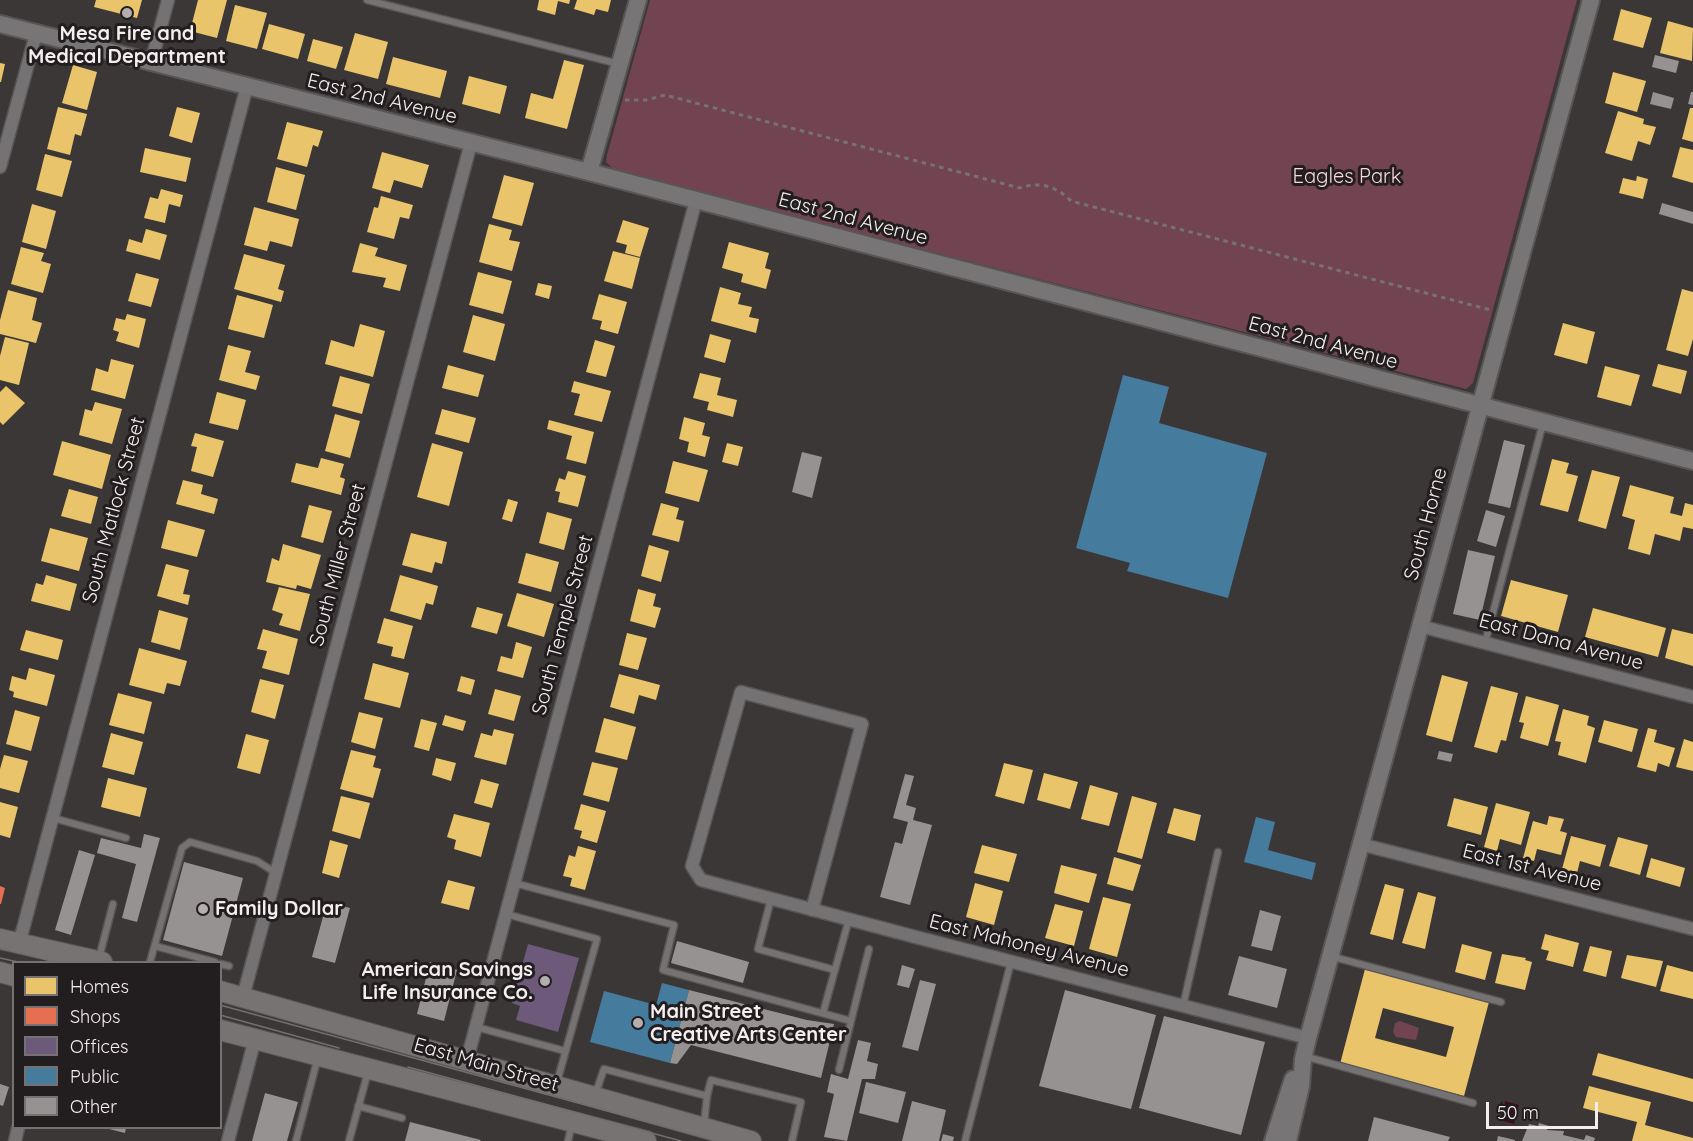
<!DOCTYPE html>
<html>
<head>
<meta charset="utf-8">
<style>
	body { margin:0 }
	#map { position:relative; width:1693px; height:1141px; overflow:hidden; background:#3c3737; font-family:Quicksand,sans-serif }
	canvas { display:block }
	.legend { position:absolute; left:12px; top:961px; width:210px; height:168px; box-sizing:border-box; background:#221d1e; border:2px solid #767172; margin:0; padding:8px 10px; list-style:none; font-size:18px; color:#f5eeef }
	.legend li { display:flex; align-items:center; gap:12px; height:30px }
	.legend b { width:30px; border:2px solid #767172 }
	.scale { position:absolute; left:1486px; top:1102px; width:112px; height:27px; box-sizing:border-box; border:3px solid #f5eeef; border-top:0; padding-left:8px; font-size:18px; line-height:21px; white-space:nowrap; color:#f5eeef; -webkit-text-stroke:4px #221d1e; paint-order:stroke }
</style>
</head>
<body>
<div id="map">
<canvas width="1693" height="1141"></canvas>
<ul class="legend">
<li><b style="height:16px;background:#e9c46a"></b>Homes</li>
<li><b style="height:16px;background:#e76f51"></b>Shops</li>
<li><b style="height:16px;background:#6d597a"></b>Offices</li>
<li><b style="height:16px;background:#457b9d"></b>Public</li>
<li><b style="height:16px;background:#979292"></b>Other</li>
</ul>
<div class="scale">50 m</div>
</div>
<script>
const ctx = document.querySelector('canvas').getContext('2d');
ctx.lineJoin = 'round';
function fill(path, color) { ctx.fillStyle = color; ctx.fill(path, 'evenodd'); }
function trace(path, color, width, dash) { ctx.strokeStyle = color; ctx.lineWidth = width; ctx.lineCap = dash ? 'butt' : 'round'; ctx.setLineDash(dash || []); ctx.stroke(path); }
function label(font, color, halo, rows, align = 'center') {
  ctx.font = font + ' Quicksand,sans-serif'; ctx.lineWidth = 6; ctx.setLineDash([]); ctx.textBaseline = 'middle'; ctx.strokeStyle = halo; ctx.fillStyle = color; for (const [text, x, y, turn = 0] of rows) {
    ctx.save(); ctx.translate(x, y); ctx.rotate((+turn || 0) * Math.PI / 180); ctx.textAlign = isNaN(turn) ? turn : align; if (halo) ctx.strokeText(text, 0, 0); ctx.fillText(text, 0, 0); ctx.restore();
  }
}
const green = new Path2D(`
	M650,0H1577L1473,383L1466,389L614,170L606,162L607,155Z
	M1400,1021L1419,1028L1416,1040L1396,1037L1393,1032L1395,1023Z`);
const water = new Path2D(`
	M1505,1101L1519,1105L1514,1124L1500,1120Z`);
const homes = new Path2D(`
	M96,0H142L137,18L94,7Z
	M198,0H227L217,38L190,31Z
	M539,0H570L569,4L558,1L555,15L537,10Z
	M577,0H611L608,12L596,9L594,15L574,9Z
	M235,5L267,13L257,49L226,41Z
	M1621,9L1652,18L1643,48L1613,40Z
	M1668,21L1693,28L1692,61L1660,53Z
	M269,24L305,34L298,59L262,49Z
	M355,33L388,42L378,79L344,70Z
	M313,39L343,47L336,69L307,61Z
	M393,57L447,71L440,98L386,84Z
	M564,60L584,65L567,129L525,118L531,93L553,99Z
	M0,63L5,64L1,82H0Z
	M73,65L97,72L87,110L62,103Z
	M1613,72L1646,81L1637,112L1605,103Z
	M469,76L507,86L500,114L462,104Z
	M58,107L87,114L81,136L75,134L70,155L47,149Z
	M177,107L200,113L192,143L169,136Z
	M1690,108H1693V142L1682,139Z
	M1618,111L1644,119L1643,124L1656,127L1650,145L1638,141L1632,161L1605,153Z
	M287,122L323,131L318,147L313,145L307,167L277,159Z
	M1680,147L1693,150V183L1672,177Z
	M145,148L191,158L186,182L140,172Z
	M382,152L429,165L422,188L394,180L390,193L372,188Z
	M45,154L72,161L62,197L36,190Z
	M276,167L305,175L296,210L267,202Z
	M504,175L534,183L522,226L492,218Z
	M1637,176L1648,179L1643,199L1619,193L1623,178L1636,181Z
	M161,189L183,195L180,207L169,204L165,223L144,218L150,197L158,199Z
	M381,196L413,205L409,219L400,217L394,239L367,232L374,207L378,208Z
	M32,204L56,211L46,249L22,242Z
	M254,207L299,219L292,247L270,241L267,251L244,245Z
	M623,220L649,228L640,257L625,253L627,245L616,242Z
	M489,224L512,230L509,240L520,242L512,271L479,262Z
	M146,229L167,235L160,260L126,251L129,239L142,243Z
	M729,242L769,253L765,268L771,270L766,289L741,282L743,274L722,268Z
	M360,243L378,248L375,256L407,265L400,291L383,287L386,278L352,272Z
	M21,247L44,253L41,261L51,264L43,293L11,284Z
	M613,251L640,258L632,289L604,281Z
	M244,254L285,265L278,289L284,291L281,302L234,289Z
	M478,272L512,281L503,314L469,305Z
	M136,273L159,279L151,307L128,301Z
	M538,283L552,286L549,299L535,295Z
	M720,287L741,293L738,304L752,307L749,317L759,319L756,333L711,321Z
	M1682,289L1693,292V339L1688,356L1666,350Z
	M8,290L37,298L32,320L42,323L36,343L0,334V320Z
	M599,294L627,302L618,334L600,329L602,321L592,319Z
	M237,295L273,305L264,338L228,329Z
	M127,314L146,319L139,348L116,341L119,332L113,330L116,318L125,320Z
	M473,315L505,324L495,361L463,352Z
	M1563,323L1595,332L1587,364L1554,355Z
	M360,324L385,331L373,377L325,364L331,340L354,347Z
	M710,334L731,340L725,363L704,357Z
	M5,337L29,343L19,385L0,380V356Z
	M595,340L615,346L606,377L586,372Z
	M228,345L251,351L245,372L260,376L256,390L219,380Z
	M111,359L134,365L125,399L91,390L96,368L108,372Z
	M1658,364L1687,371L1681,394L1652,386Z
	M448,365L484,375L478,397L442,388Z
	M1605,366L1640,375L1631,406L1597,397Z
	M700,373L721,378L717,395L737,400L733,417L707,410L709,402L693,398Z
	M340,376L370,384L362,414L332,406Z
	M574,381L611,391L602,422L574,415L580,394L571,392Z
	M6,386L25,403L3,425L0,422V392Z
	M217,392L246,400L238,430L209,423Z
	M95,402L122,409L112,444L79,435L85,409L92,411Z
	M442,409L476,418L469,443L435,434Z
	M335,414L360,421L350,458L325,451Z
	M684,417L705,423L702,435L710,437L705,457L687,452L689,442L679,439Z
	M549,420L594,432L586,464L566,459L572,436L547,429Z
	M195,433L224,441L213,477L191,471L197,447L191,446Z
	M62,441L111,455L102,489L53,475Z
	M432,443L463,452L449,506L417,497Z
	M727,443L743,447L738,466L722,462Z
	M321,458L344,464L340,477L345,479L341,495L291,482L296,463L318,468Z
	M1552,459L1569,463L1566,473L1578,476L1568,512L1540,505Z
	M673,461L708,470L699,502L665,493Z
	M1592,470L1620,477L1606,529L1578,521Z
	M568,471L586,476L578,507L558,502L560,492L555,491L559,478L565,480Z
	M183,480L203,485L201,494L218,499L214,514L176,504Z
	M1630,485L1674,497L1670,513L1682,516L1685,503L1693,505V529L1683,527L1680,541L1655,534L1650,555L1628,549L1635,520L1622,516Z
	M69,489L98,497L91,524L61,516Z
	M508,499L518,502L512,522L502,519Z
	M661,503L679,508L676,519L684,521L679,542L652,535Z
	M309,505L332,511L323,543L301,537Z
	M547,512L572,519L564,550L539,543Z
	M168,520L205,530L197,557L161,548Z
	M50,528L88,538L79,571L41,561Z
	M411,533L447,542L442,564L435,562L432,573L402,565Z
	M283,544L321,555L311,589L297,585L296,589L266,582L272,558L279,561Z
	M649,545L669,551L661,582L641,576Z
	M526,553L559,562L551,592L518,583Z
	M166,564L189,570L183,594L190,595L188,605L157,596Z
	M46,575L77,584L70,611L31,601L36,583L43,585Z
	M400,575L438,586L433,605L426,603L421,620L390,611Z
	M1511,580L1568,595L1558,632L1501,616Z
	M279,587L310,594L300,631L279,625L283,614L272,610Z
	M638,589L656,594L653,606L661,608L655,628L630,621Z
	M517,593L554,604L544,637L507,626Z
	M477,607L503,614L497,634L471,627Z
	M1593,608L1666,628L1658,657L1585,637Z
	M159,610L188,618L180,650L151,642Z
	M384,618L413,626L404,659L391,656L393,647L377,643Z
	M263,629L298,639L289,675L262,668L267,651L257,649Z
	M1672,629L1693,634V666L1665,658Z
	M26,630L63,640L58,660L20,650Z
	M627,633L647,638L638,670L619,665Z
	M516,642L532,647L523,678L497,671L501,656L512,659Z
	M139,648L187,661L180,686L167,683L164,694L129,685Z
	M373,663L409,673L400,708L364,699Z
	M29,668L55,675L47,706L13,697L14,692L9,690L12,676L26,680Z
	M619,674L660,685L656,700L639,695L634,714L610,707Z
	M1442,675L1468,682L1452,742L1426,735Z
	M461,676L475,680L471,695L457,691Z
	M260,679L284,685L275,719L251,712Z
	M1491,686L1518,693L1506,741L1501,740L1497,753L1474,747Z
	M495,689L521,696L514,721L488,714Z
	M118,693L152,702L144,734L109,725Z
	M1526,696L1559,705L1548,746L1520,738L1524,723L1519,722Z
	M1563,709L1589,716L1587,725L1595,728L1586,763L1558,755L1561,742L1555,741Z
	M15,710L40,717L31,751L6,744Z
	M359,712L383,718L375,749L351,742Z
	M445,715L466,721L463,731L442,725Z
	M604,718L636,727L627,760L595,752Z
	M421,719L437,723L429,751L414,747Z
	M1604,720L1638,729L1632,752L1598,742Z
	M1648,728L1657,730L1654,742L1675,748L1669,767L1658,763L1656,772L1637,767Z
	M494,729L514,734L506,765L474,757L481,733L492,736Z
	M111,733L143,742L134,775L102,767Z
	M246,734L269,740L260,774L237,768Z
	M1684,739L1693,742V771L1676,767Z
	M351,750L376,756L373,767L381,769L373,798L340,789Z
	M4,755L28,761L19,793L0,788V769Z
	M436,758L456,763L451,781L432,775Z
	M592,762L618,768L609,802L583,795Z
	M1004,763L1033,770L1024,804L995,796Z
	M1044,773L1078,782L1070,809L1037,800Z
	M108,778L147,788L140,817L101,807Z
	M481,779L499,784L492,808L474,803Z
	M1090,785L1118,793L1109,826L1081,819Z
	M341,796L370,803L360,839L332,831Z
	M1132,796L1157,803L1142,859L1117,852Z
	M1454,798L1488,807L1481,835L1447,826Z
	M0,802L18,807L10,838L0,835Z
	M1496,803L1530,812L1521,845L1500,839L1497,851L1484,847Z
	M581,804L606,811L597,843L580,838L582,831L574,829Z
	M1174,808L1201,815L1195,841L1167,833Z
	M454,814L490,823L481,857L454,849L456,840L447,837Z
	M1549,816L1564,819L1560,831L1567,833L1561,855L1537,849L1534,861L1523,858L1533,821L1547,825Z
	M1571,836L1606,845L1600,867L1580,861L1577,873L1562,869Z
	M1618,837L1648,845L1640,875L1609,866Z
	M330,840L348,845L339,878L322,873Z
	M982,845L1017,854L1009,882L974,873Z
	M578,846L596,851L585,890L570,886L572,878L563,876L569,855L575,857Z
	M1114,857L1141,865L1133,891L1107,884Z
	M1651,858L1685,868L1680,887L1646,877Z
	M1061,865L1097,874L1089,903L1054,893Z
	M448,880L475,887L469,910L441,903Z
	M975,883L1003,891L994,925L966,917Z
	M1385,884L1404,889L1393,940L1370,934Z
	M1418,892L1436,897L1425,949L1402,943Z
	M1103,897L1131,904L1117,957L1089,949Z
	M1055,904L1083,911L1074,946L1045,938Z
	M1545,934L1579,943L1573,967L1546,960L1549,951L1541,949Z
	M1462,944L1492,952L1485,980L1455,972Z
	M1590,946L1612,951L1606,977L1583,971Z
	M1502,954L1526,958L1525,960L1532,962L1525,990L1495,983Z
	M1627,955L1663,961L1656,987L1621,978Z
	M1667,965L1693,972V999L1660,991Z
	M1365,969L1489,1002L1464,1096L1340,1064ZM1383,1008L1454,1027L1446,1057L1375,1038Z
	M1598,1053L1693,1079V1102L1592,1075Z
	M1589,1086L1651,1102L1645,1125L1693,1138V1141H1632L1637,1122L1583,1108Z`);
const shops = new Path2D(`
	M0,886L5,888L1,904H0Z`);
const offices = new Path2D(`
	M528,944L579,958L558,1032L516,1020L520,1006L512,1003Z`);
const public = new Path2D(`
	M1123,375L1169,387L1159,423L1267,453L1228,598L1127,571L1130,563L1076,548Z
	M1256,817L1275,822L1268,850L1316,863L1312,880L1244,862Z
	M662,983L689,990L670,1063L590,1042L604,991L656,1005Z`);
const building = new Path2D(`
	M1655,55L1679,61L1676,73L1652,67Z
	M1653,92L1674,98L1671,109L1650,104Z
	M1691,92H1693V105L1688,104Z
	M1662,203L1693,212V224L1659,214Z
	M1504,440L1525,445L1510,508L1488,503Z
	M802,452L822,457L812,498L792,492Z
	M1486,510L1505,516L1496,547L1477,541Z
	M1468,550L1495,556L1480,620L1453,614Z
	M1439,751L1453,754L1451,762L1437,759Z
	M905,774L914,776L906,805L916,808L913,820L932,825L910,905L880,897L895,842L902,844L908,822L893,818Z
	M144,834L160,838L137,922L122,918L136,864L97,853L101,838L141,848Z
	M79,850L95,855L71,935L55,930Z
	M184,862L243,878L222,956L163,940Z
	M327,902L350,908L335,963L312,957Z
	M1260,910L1281,916L1272,951L1251,946Z
	M677,941L749,962L743,983L671,963Z
	M1239,956L1287,969L1277,1008L1228,995Z
	M430,962L457,970L444,1021L417,1014Z
	M902,965L915,969L909,988L897,985Z
	M920,980L936,984L918,1051L902,1047Z
	M689,990L807,1020L834,1024L821,1078L691,1045L677,1064L670,1063Z
	M1065,990L1156,1015L1131,1109L1039,1086Z
	M1164,1016L1265,1042L1241,1135L1139,1108Z
	M858,1040L871,1043L867,1061L878,1064L875,1079H862L847,1141L824,1137L834,1094L827,1092L831,1074L848,1079Z
	M866,1082L906,1092L898,1123L859,1113Z
	M0,1084L9,1087L3,1106L0,1105Z
	M265,1093L298,1102L287,1141H252Z
	M912,1101L946,1110L939,1141H902Z
	M1374,1117L1450,1137L1448,1141H1368Z
	M410,1122L481,1140L480,1141H405Z
	M1539,1123L1549,1126L1547,1130L1564,1131L1563,1135L1584,1140L1586,1135L1595,1138L1594,1141H1522L1529,1124L1538,1126Z
	M105,1128H126L125,1133Z
	M943,1134L954,1137L953,1141H941Z
	M1498,1136L1515,1140V1141H1497Z`);
const path = new Path2D(`
	M625,100H646L665,95L1020,188C1040,181 1056,186 1071,201L1491,310`);
const lane = new Path2D(`
	M367,0L619,64
	M1485,643L1543,423
	M53,818L126,838
	M514,883L674,925L663,970L851,1021L869,949
	M771,899L758,949L835,970
	M506,914L597,939L557,1082
	M155,946L215,962
	M1330,956L1501,1002
	M99,958L113,904
	M150,962L182,848L190,842L257,861L276,873
	M220,964L229,966
	M1183,1006L1218,852
	M823,1013L849,919
	M476,1027L565,1051
	M1304,1056L1473,1103
	M839,1070L851,1021
	M595,1095L604,1069L707,1096L711,1080L801,1102L792,1141
	M358,1106L402,1118
	M704,1125L707,1096
	M296,1141L318,1057
	M349,1141L368,1072
	M568,1141L572,1124
	M965,1141L1011,962`);
const street = new Path2D(`
	M151,63L168,0
	M0,167L36,34
	M1420,626L1693,697
	M1360,844L1693,929
	M812,910L862,724L741,692L692,866L701,880C903,934 1105,987 1308,1038
	M19,944L247,86
	M243,997L471,143
	M467,1060L696,200
	M15,1141L18,1128
	M228,1141L255,1039`);
const secondary = new Path2D(`
	M0,24L589,172L1693,461
	M589,172L638,0
	M1273,1141L1293,1079
	M1288,1141L1301,1086L1303,1059L1308,1038L1591,0`);
const primary = new Path2D(`
	M0,939L102,962
	M0,972L14,976
	M220,991L751,1141
	M220,1030L646,1141`);
const tram = new Path2D(`
	M0,948L56,962
	M0,958L18,962
	M220,1005L717,1141
	M220,1015L339,1048
	M408,1067L681,1141`);
const markers = [
	[127,13,6,"#b4aeaf"],
	[203,909,6,"#b4aeaf"],
	[545,981,6,"#b4aeaf"],
	[638,1023,6,"#b4aeaf"]
];
const poiNames = [
	["Mesa Fire and",127,34,"center"],
	["Medical Department",127,57,"center"],
	["Family Dollar",215,909],
	["American Savings",533,970,"right"],
	["Life Insurance Co.",533,993,"right"],
	["Main Street",650,1012],
	["Creative Arts Center",650,1035]
];
const streetNames = [
	["East 2nd Avenue",382,99,14],
	["East 2nd Avenue",853,219,15],
	["East 2nd Avenue",1323,343,15],
	["South Matlock Street",114,510,-75],
	["South Horne",1426,524,-75],
	["South Miller Street",338,565,-75],
	["South Temple Street",563,625,-75],
	["East Dana Avenue",1561,642,15],
	["East 1st Avenue",1532,868,14],
	["East Mahoney Avenue",1029,946,14],
	["East Main Street",486,1065,16]
];
const parkNames = [
	["Eagles Park",1347,177]
];
fill(green, '#724351');
fill(water, '#3c0e1f');
fill(homes, '#e9c46a');
fill(shops, '#e76f51');
fill(offices, '#6d597a');
fill(public, '#457b9d');
fill(building, '#979292');
trace(lane, '#595555', 9);
trace(street, '#595555', 15);
trace(secondary, '#595555', 20);
trace(primary, '#595555', 22);
trace(path, '#767273', 3, [4.5, 4.5]);
trace(lane, '#757273', 6);
trace(street, '#757273', 12);
trace(secondary, '#787576', 16);
trace(primary, '#787373', 20);
trace(tram, '#736e6f', 1.5);
for (const [x, y, r, color] of markers) { const dot = new Path2D(); dot.arc(x, y, r, 0, 2 * Math.PI); ctx.fillStyle = color; ctx.fill(dot); trace(dot, '#221d1e', 2); }
label('bold 20px', '#f5eeef', '#221d1e', poiNames, 'left');
label('20px', '#f5eeef', '#221d1e', streetNames);
label('20px', '#fbd6df', '#221d1e', parkNames);
</script>
</body>
</html>
